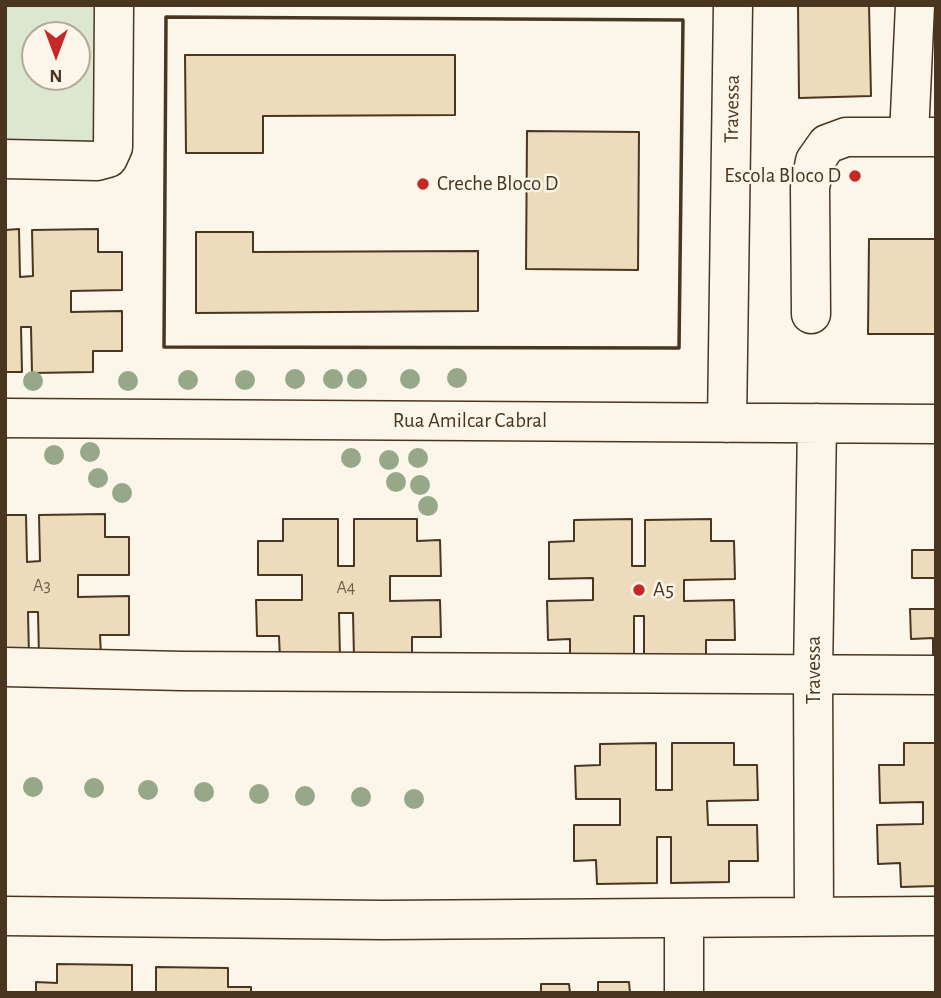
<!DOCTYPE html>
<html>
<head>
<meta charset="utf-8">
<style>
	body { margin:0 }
	#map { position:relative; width:941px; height:998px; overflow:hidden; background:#fbf6e9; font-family:"Alegreya Sans",sans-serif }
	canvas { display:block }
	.frame { position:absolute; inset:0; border:7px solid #4a3520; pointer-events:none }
	.north { position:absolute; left:21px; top:21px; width:70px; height:70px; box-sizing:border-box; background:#fbf6e9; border:2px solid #b4a999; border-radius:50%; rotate:180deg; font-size:19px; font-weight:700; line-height:28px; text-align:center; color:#4a3520 }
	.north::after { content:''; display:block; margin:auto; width:24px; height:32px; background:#c62828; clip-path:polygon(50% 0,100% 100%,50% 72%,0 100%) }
</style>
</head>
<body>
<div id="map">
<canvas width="941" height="998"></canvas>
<div class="frame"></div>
<div class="north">N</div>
</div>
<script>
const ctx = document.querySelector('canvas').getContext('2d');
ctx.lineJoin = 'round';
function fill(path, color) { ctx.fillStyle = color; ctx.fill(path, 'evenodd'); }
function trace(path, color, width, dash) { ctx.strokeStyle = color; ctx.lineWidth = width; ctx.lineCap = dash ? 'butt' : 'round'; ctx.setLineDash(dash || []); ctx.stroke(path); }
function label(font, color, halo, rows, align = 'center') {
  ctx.font = font + ' "Alegreya Sans",sans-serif'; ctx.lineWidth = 5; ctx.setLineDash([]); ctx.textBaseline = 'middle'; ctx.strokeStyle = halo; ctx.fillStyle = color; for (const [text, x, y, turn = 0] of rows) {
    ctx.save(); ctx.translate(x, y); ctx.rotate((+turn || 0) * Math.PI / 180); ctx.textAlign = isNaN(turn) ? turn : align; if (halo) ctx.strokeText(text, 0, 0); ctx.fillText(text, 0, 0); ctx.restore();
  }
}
const green = new Path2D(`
	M5,5H95L105,14L101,142L5,141ZM35,35H77V77H35Z`);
const building = new Path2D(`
	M798,5H869L871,96L799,98Z
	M185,55H455V115L263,116V153H186Z
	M527,131L639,132L638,270L526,269Z
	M19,229L20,277L33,276L32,230L98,229V252H122V290L71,291V312L122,311V351H93V372L32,373L31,327H21L22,372H5V230Z
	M196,232H253V252L478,251V311L196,313Z
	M869,239H936V334H868Z
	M105,514V537H129V575H78V597L129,596V635H100L101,656L39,657L38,612H28L29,657H5V515H26L27,562L40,561L39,515Z
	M283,519H338V566H354V519H417V541L440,540L441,576H390V601L440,600L441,637H412V658H354L353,613H339L340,658L280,659L279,636H257L256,600H302V575H258V541H283Z
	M632,519V566H645V520L711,519V541H734L735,579L684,580V601L734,600L735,640H706V661L644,662V616H634V662L570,663V639L548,640L547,601L593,600V578L549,579V542L574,541V520Z
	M912,550H936V578H912Z
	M910,609H936V662H933V638L911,639Z
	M656,743V790H672V743H734V765H757L758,800L707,801L708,825H757L758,861H729V882L671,883V837H657V883L597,884L596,860L574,861V825H620V799H576L575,766L600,765V744Z
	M904,743H936V886L901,887L900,863L878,864L877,825L923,824V802L880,803L879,765H904Z
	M57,964L132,965V993H36V982L57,983Z
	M156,967L228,968V987H251V993H156Z
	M598,982H629L630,993H598Z
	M541,984H569L570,993H541Z`);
const minor = new Path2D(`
	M909,136L915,5
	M5,159L97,161L108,158L113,147L114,5
	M811,314L810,188L815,161L827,144L846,137H936
	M5,418L936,424
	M727,423L733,5
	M5,667L182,671L936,675
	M5,916L383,920L936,916
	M814,916L813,674L817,423
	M684,993V918`);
const wall = new Path2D(`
	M166,17L683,20L679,348L164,347Z`);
const trees = [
	[457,378],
	[295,379],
	[333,379],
	[357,379],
	[410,379],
	[188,380],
	[245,380],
	[33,381],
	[128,381],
	[90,452],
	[54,455],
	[351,458],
	[418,458],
	[389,460],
	[98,478],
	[396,482],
	[420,485],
	[122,493],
	[428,506],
	[33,787],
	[94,788],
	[148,790],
	[204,792],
	[259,794],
	[305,796],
	[361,797],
	[414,799]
];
const markers = [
	[855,176,7,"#c62828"],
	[423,184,7,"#c62828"],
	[639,590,7,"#c62828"]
];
const numberNames = [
	["A3",42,586],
	["A4",346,588]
];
const streetNames = [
	["Travessa",732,109,-89],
	["Rua Amilcar Cabral",470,421],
	["Travessa",814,670,-90]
];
const poiNames = [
	["Escola Bloco D",841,176,"right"],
	["Creche Bloco D",437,184],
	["A5",653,590]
];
fill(green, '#dce7d0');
trace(green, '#887966', 2);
fill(building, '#ecdcbc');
trace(building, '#4a3520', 2);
trace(minor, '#4a3520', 41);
trace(minor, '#fbf6e9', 38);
trace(wall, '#4a3520', 3.5);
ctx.fillStyle = '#96a887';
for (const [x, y] of trees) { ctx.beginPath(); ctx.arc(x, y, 10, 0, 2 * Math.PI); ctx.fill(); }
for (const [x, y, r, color] of markers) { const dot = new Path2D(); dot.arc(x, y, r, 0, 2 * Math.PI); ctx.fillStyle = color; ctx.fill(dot); trace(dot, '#fbf6e9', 2.5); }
label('18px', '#725f47', null, numberNames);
label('21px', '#4a3520', '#fbf6e9', streetNames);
label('21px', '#4a3520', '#fbf6e9', poiNames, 'left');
</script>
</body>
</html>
